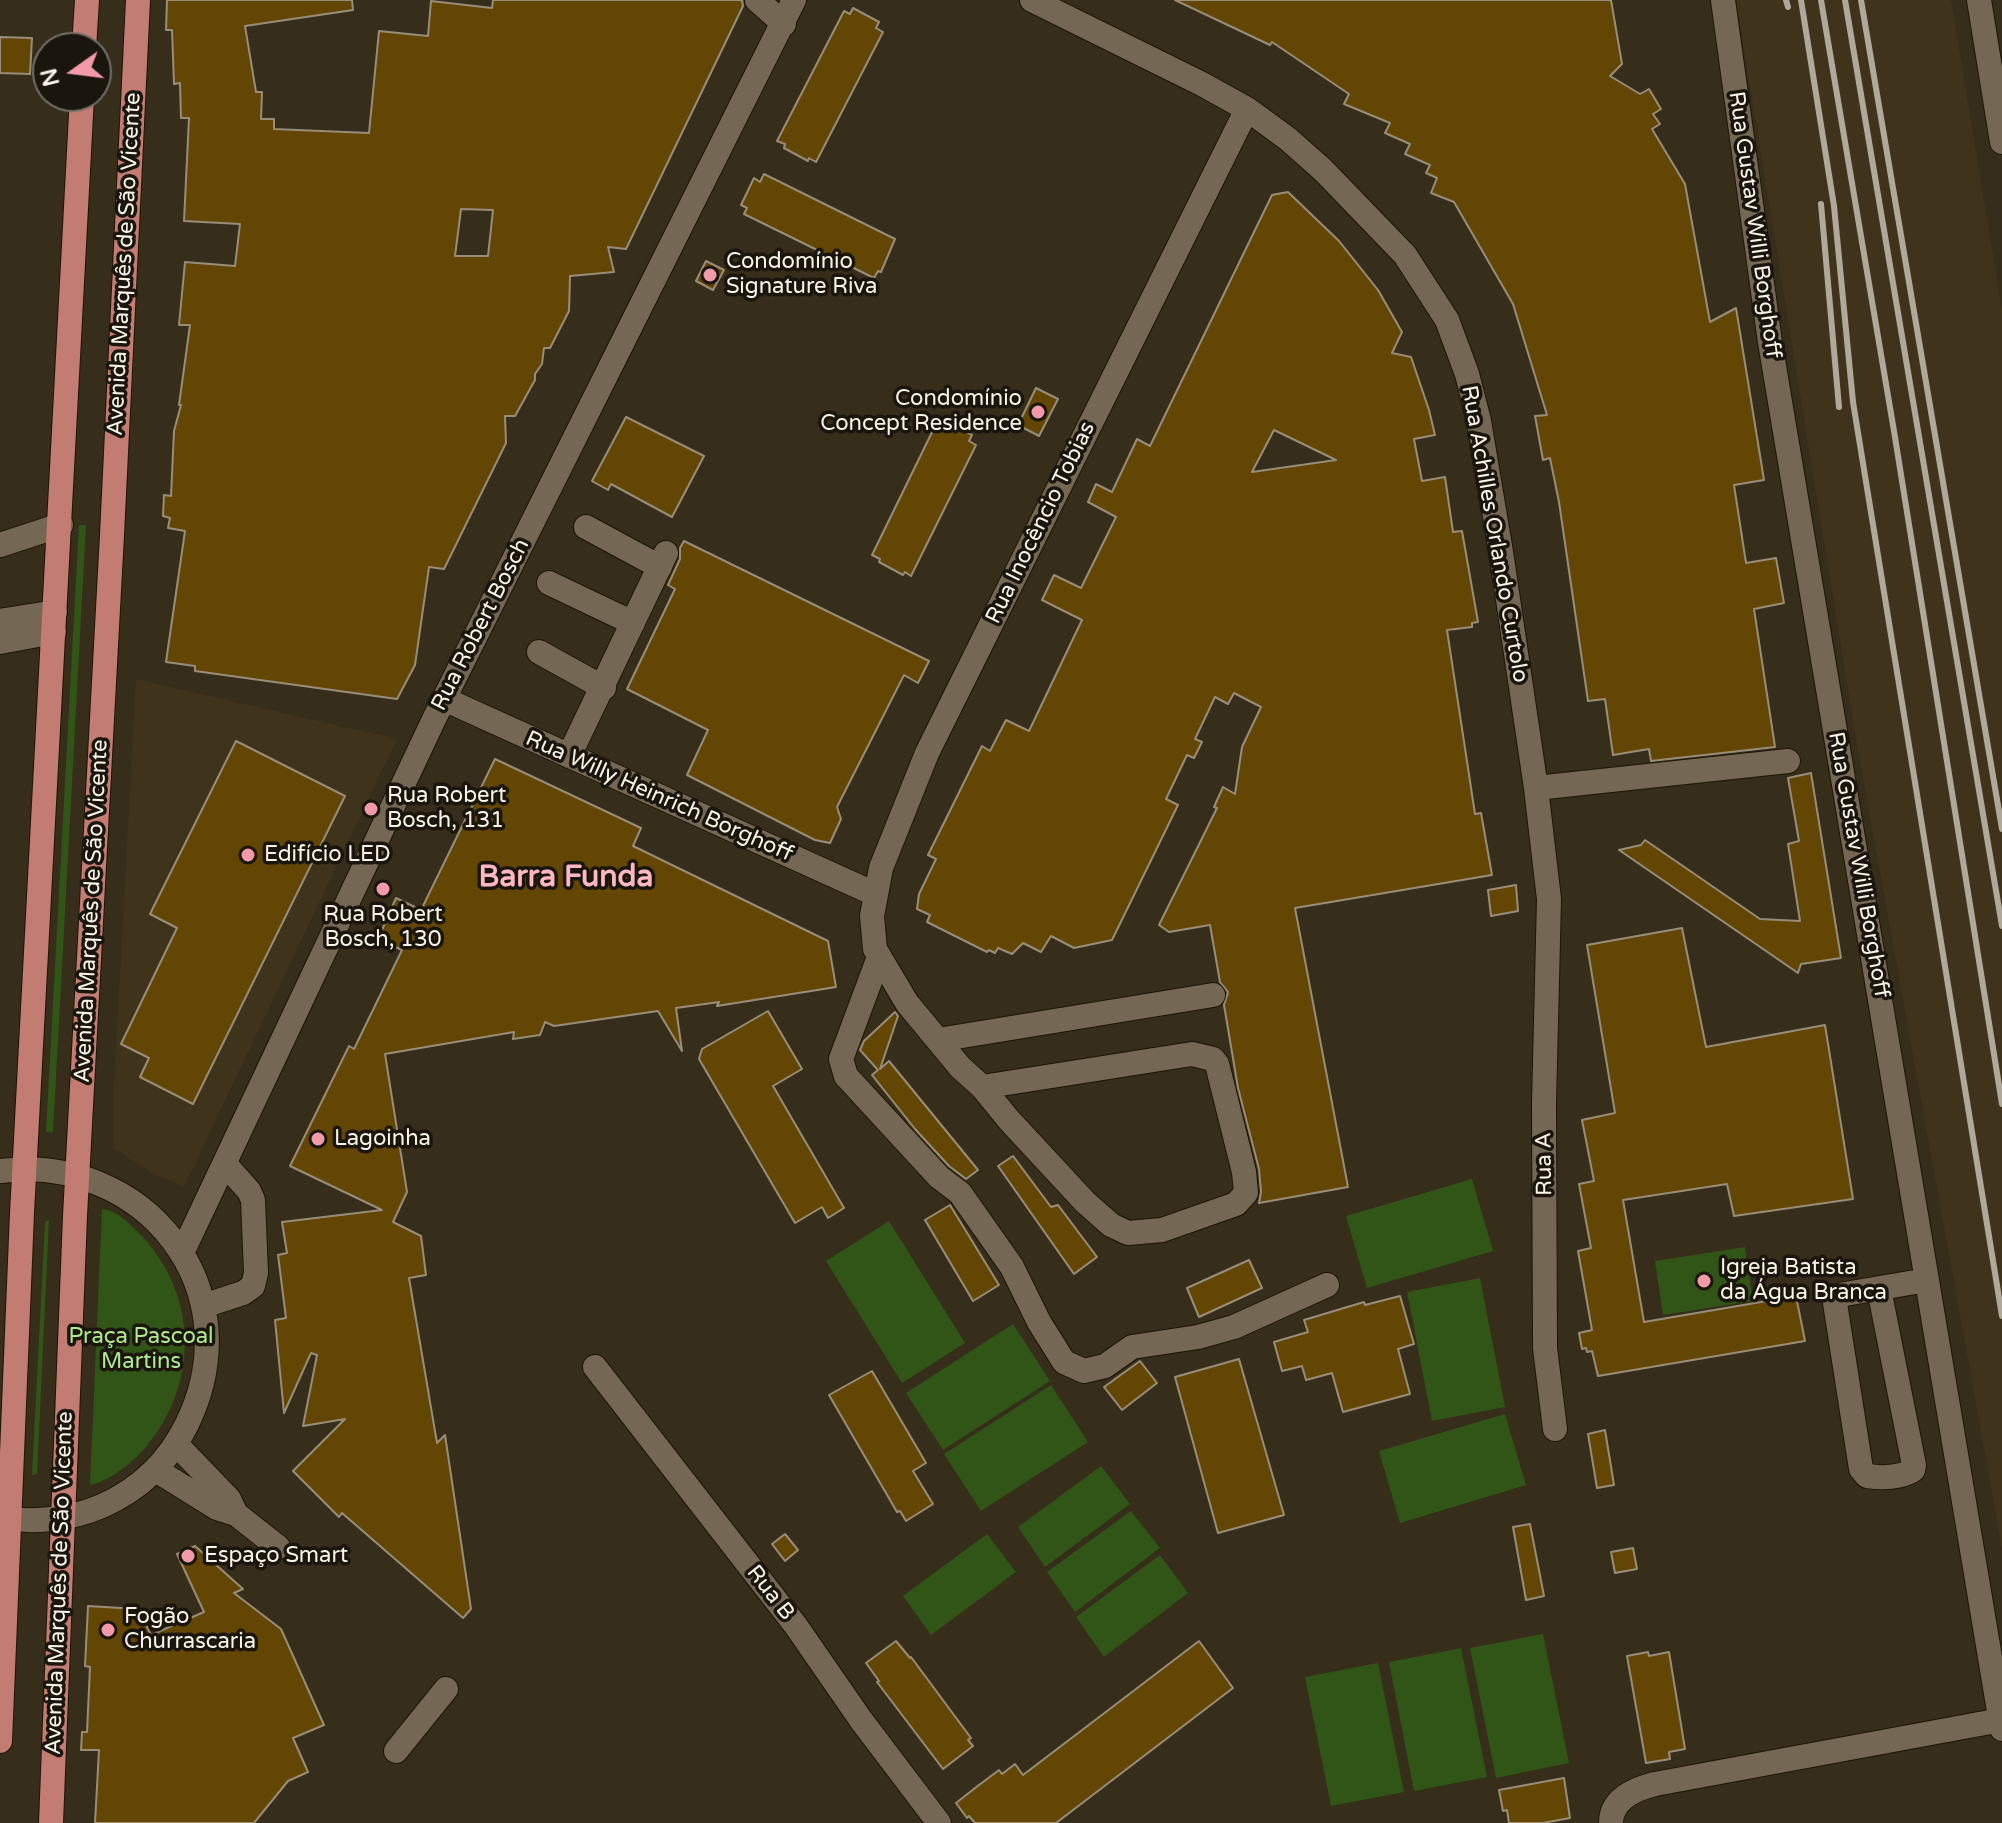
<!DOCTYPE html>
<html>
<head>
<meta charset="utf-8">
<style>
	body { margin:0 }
	#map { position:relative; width:2002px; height:1823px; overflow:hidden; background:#362d1b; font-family:"Varela Round",sans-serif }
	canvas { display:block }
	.north { position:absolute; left:32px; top:32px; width:80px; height:80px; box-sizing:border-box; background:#1a160e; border:2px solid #736e65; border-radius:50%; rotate:256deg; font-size:22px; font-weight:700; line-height:32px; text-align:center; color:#f9f3e8 }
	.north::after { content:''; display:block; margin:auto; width:28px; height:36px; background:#f39aaa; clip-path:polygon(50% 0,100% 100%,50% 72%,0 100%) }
</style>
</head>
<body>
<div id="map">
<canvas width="2002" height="1823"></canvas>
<div class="north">N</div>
</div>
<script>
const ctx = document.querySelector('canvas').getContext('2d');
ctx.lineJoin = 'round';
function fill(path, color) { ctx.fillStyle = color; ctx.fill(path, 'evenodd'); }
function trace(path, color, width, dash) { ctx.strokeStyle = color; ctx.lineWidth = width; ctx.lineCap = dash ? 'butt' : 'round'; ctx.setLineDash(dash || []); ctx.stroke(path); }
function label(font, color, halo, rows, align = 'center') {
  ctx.font = font + ' "Varela Round",sans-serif'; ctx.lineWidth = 7; ctx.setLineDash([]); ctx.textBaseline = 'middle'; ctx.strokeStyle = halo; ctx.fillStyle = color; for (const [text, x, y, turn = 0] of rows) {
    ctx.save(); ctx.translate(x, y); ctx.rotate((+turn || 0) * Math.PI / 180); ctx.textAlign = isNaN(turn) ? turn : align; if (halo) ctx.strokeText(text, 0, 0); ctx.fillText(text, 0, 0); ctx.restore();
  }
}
const built = new Path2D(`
	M1736,0H1951L2002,309V1548L1857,745Z
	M136,679L397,739L184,1187L151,1172L114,1148L113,1103Z`);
const green = new Path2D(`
	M79,525H86L53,1132H46Z
	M1472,1179L1493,1251L1367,1288L1346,1216Z
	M102,1209C115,1210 128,1222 137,1231C198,1291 201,1383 145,1448C131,1464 111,1480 90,1485Z
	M49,1220L37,1474L32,1475L45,1222Z
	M889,1221L965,1343L902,1383L826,1261Z
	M1745,1247L1753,1301L1663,1315L1655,1261Z
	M1480,1278L1505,1407L1432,1421L1407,1292Z
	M1013,1324L1050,1381L943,1450L906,1393Z
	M1051,1385L1088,1442L981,1511L944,1454Z
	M1505,1414L1526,1485L1400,1523L1379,1451Z
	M1101,1466L1130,1504L1045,1567L1018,1527Z
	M1131,1511L1160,1548L1075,1612L1047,1572Z
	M987,1534L1016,1572L931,1635L903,1596Z
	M1160,1555L1188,1593L1104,1657L1076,1617Z
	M1543,1634L1569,1763L1496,1778L1470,1648Z
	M1461,1648L1487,1777L1414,1791L1389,1662Z
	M1378,1663L1404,1792L1331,1806L1305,1677Z`);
const building = new Path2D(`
	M167,0H352L353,10L245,26L256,92H262L261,119H274V129L369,133L379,31L428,36L431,1L492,8L493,0H742L743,6L626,249L608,247L614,272L570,276L569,311L550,348H544L542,364L535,374V380L515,416H505L506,443L444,569L429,567L415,665L397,699L195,671V666L166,662L185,531L168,528L170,518L163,516L164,495L171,496L174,431L181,405H179L190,325H179L185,262L235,266L240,224L184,221L189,118H181L180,83L174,84L172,30H166ZM461,209L493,210L488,256H455Z
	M1175,0H1611L1622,64L1610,76L1640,94L1649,89L1661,109L1653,114L1660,124L1652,129L1685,184L1710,322L1736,308L1764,480L1734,485L1746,563L1776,558L1784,603L1754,609L1775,747L1651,761L1649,749L1613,755L1605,699L1588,701L1559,502L1550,458L1543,460L1535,416L1547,415L1513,304L1454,202L1431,193L1437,178L1426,173L1430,165L1405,154L1410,144L1385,133L1390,123L1344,104L1349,94L1272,42L1270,45Z
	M853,8L879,22L876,28L883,32L816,162L809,158L808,161L784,148L785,144L777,141L844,11L850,14Z
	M0,37L32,38L30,74L0,73Z
	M764,174L895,239L881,272L878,271L874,278L744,214L747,208L741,205L754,178L760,182Z
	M1288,192L1339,241L1378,290L1402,332L1392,353L1411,357L1429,410L1435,435L1414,439L1422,481L1445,477L1453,532L1462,531L1478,622L1472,623V627L1447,630L1475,814L1481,813L1492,875L1295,908L1348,1187L1259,1203L1261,1192L1259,1169L1238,1088L1224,1005L1228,992L1220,982L1210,925L1169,932L1159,925L1217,808L1214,807L1223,787L1235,794L1242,747L1261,707L1234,693L1228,704L1215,697L1195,739L1202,742L1194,758L1187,755L1166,799L1178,805L1112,940L1074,948L1051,936L1041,952L1023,943L1012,954L998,948L995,953L989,950L987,952L927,922L930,915L917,909L919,894L936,859L928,855L982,746L990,751L1006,720L1029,731L1082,620L1042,600L1054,575L1081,588L1116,517L1088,502L1096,484L1112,492L1137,439L1150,446L1272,195ZM1274,430L1336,460L1252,472Z
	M706,261L724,270L713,290L696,281Z
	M1036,388L1058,399L1039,436L1018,425Z
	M626,417L704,456L672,517L611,484L608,490L592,481Z
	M946,422L972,435L969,441L976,445L911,576L905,572L903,575L879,562L880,559L872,555L936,424L943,427Z
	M684,541L929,661L918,683L904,675L837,807L841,819L830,843L815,840L687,775L708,730L627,689L675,589L668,585L680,559V548Z
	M236,741L345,796L193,1104L140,1077L149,1058L121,1044L177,928L150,914Z
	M495,759L641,828L633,846L828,941L836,987L717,1006L719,1002L676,1008L682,1051L658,1011L554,1026L545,1022L540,1035L513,1039L514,1032L385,1054L407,1192L393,1222L421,1236L426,1275L409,1278L437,1443L445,1435L471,1609L463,1618L342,1513L339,1517L293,1471L345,1419L303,1426L317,1355L311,1353L284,1413L275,1320L286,1318L278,1255L287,1253L282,1222L382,1210L290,1166L349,1046L354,1049L402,950L378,939L396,898L421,910Z
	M1811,773L1841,958L1801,964L1798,973L1619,850L1641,845L1645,840L1760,919L1800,921L1788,844L1799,841L1788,778Z
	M1516,885L1518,911L1491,916L1488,890Z
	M1682,928L1706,1047L1825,1025L1853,1199L1734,1216L1727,1184L1623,1200L1644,1322L1796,1296L1805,1341L1598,1376L1592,1351L1587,1352L1586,1348L1582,1349L1579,1333L1592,1330L1578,1251L1591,1248L1579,1184L1594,1181L1582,1120L1615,1113L1587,945Z
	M768,1011L802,1069L773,1086L844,1208L828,1218L822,1207L795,1223L699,1059L702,1049Z
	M895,1012L898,1016L880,1069L889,1061L978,1170L966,1179L949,1166L915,1129L872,1075L878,1070L860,1050L864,1041Z
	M1013,1156L1051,1207L1058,1205L1097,1257L1074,1274L998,1166Z
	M950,1205L999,1285L973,1301L925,1220Z
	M1249,1260L1262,1288L1199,1317L1187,1288Z
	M1400,1296L1414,1344L1398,1349L1410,1394L1343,1412L1332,1373L1306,1380L1302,1366L1282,1371L1274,1342L1308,1332L1304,1320L1364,1302L1365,1305Z
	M1239,1359L1284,1515L1218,1533L1175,1377Z
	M1140,1361L1157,1383L1122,1410L1104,1387Z
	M872,1371L926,1463L913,1471L933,1504L906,1521L900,1511L897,1512L829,1395Z
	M1605,1430L1614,1485L1597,1488L1588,1434Z
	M1530,1524L1544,1596L1526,1600L1513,1527Z
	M785,1534L798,1550L785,1561L772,1544Z
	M195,1546L243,1589L234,1593L281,1629L324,1725L293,1738L308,1772L288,1781L254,1823H95L99,1750H81L82,1732H87L90,1667L85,1666L88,1606L138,1609L151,1635L204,1612L177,1554Z
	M1633,1548L1637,1569L1615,1573L1611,1552Z
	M896,1641L910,1658L911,1657L971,1738L968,1740L973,1746L943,1769L877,1682L879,1681L866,1663Z
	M1199,1641L1233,1688L1056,1823H975L969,1816L967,1818L956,1803L979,1785L999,1770L1002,1774L1015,1764L1023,1775Z
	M1648,1652L1649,1656L1669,1652L1685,1749L1669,1752L1670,1759L1646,1763L1627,1656Z
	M1564,1778L1570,1818L1543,1823H1509L1507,1810L1503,1811L1499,1790Z`);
const minor = new Path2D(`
	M757,0L784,24
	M1032,0L1202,84L1247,109L1288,139L1323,170L1405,255L1447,320L1467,374L1479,421L1501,552L1536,788L1549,899L1544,1103L1545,1348L1555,1429
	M1723,0L1770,342L2002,1729
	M1979,0L2002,142
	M586,527L660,567
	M0,545L61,525
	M549,583L633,623
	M0,621L55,612
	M0,642L54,632
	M539,652L604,688
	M444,699L875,894
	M569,756L666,553
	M1536,788L1788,761
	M879,957L841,1059L846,1076L939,1177L960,1193L1012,1267L1039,1322L1064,1362L1084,1371L1105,1366L1132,1347L1198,1337L1234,1327L1327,1285
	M938,1040L1213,995
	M982,1087L1192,1054L1213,1059L1217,1064L1244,1172L1246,1193L1236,1204L1162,1230L1128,1233L1111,1225L1085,1202L1009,1120L982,1087L960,1067L907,1003L875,949L872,916L881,868L927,753L1247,109
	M0,1171C145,1153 253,1289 187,1424C169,1461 140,1489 102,1506C72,1519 32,1524 0,1517
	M182,1253L435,717L794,0
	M1879,1289L1914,1465L1913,1470C1901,1478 1881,1478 1867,1476L1861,1469L1835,1303L1838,1297L1845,1294L1927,1280
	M203,1306L243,1293L253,1286L256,1273L253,1200L249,1191L225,1164
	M595,1367L796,1626L861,1720L939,1823
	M177,1445L229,1499L236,1514
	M156,1470L217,1508L236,1514L278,1547
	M396,1751L446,1689
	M1611,1823C1611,1799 1635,1789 1655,1784L2001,1720`);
const major = new Path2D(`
	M84,48L87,0
	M0,1741L22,1213L82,96
	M51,1823L75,1216L112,535L138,0`);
const rail = new Path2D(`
	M1786,0L1788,7
	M1801,0L1834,206L1853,402L2002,1316
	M1821,0L1894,431L2002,1104
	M1845,0L2002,926
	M1861,0L2002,829
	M1821,204L1839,407`);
const markers = [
	[710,275,8,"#f39aaa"],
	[1038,412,8,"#f39aaa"],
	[371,809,8,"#f39aaa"],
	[248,855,8,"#f39aaa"],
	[383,889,8,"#f39aaa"],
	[318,1139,8,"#f39aaa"],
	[1704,1281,8,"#f39aaa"],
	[188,1556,8,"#f39aaa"],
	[108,1630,8,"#f39aaa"]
];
const streetNames = [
	["Rua Gustav Willi Borghoff",1754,225,82],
	["Avenida Marquês de São Vicente",125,264,-87],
	["Rua Inocêncio Tobias",1041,523,-64],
	["Rua Achilles Orlando Curtolo",1494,534,80],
	["Rua Robert Bosch",481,625,-63],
	["Rua Willy Heinrich Borghoff",659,797,24],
	["Rua Gustav Willi Borghoff",1858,865,80],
	["Avenida Marquês de São Vicente",92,911,-87],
	["Rua A",1545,1164,-91],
	["Avenida Marquês de São Vicente",60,1583,-88],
	["Rua B",770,1593,52]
];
const poiNames = [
	["Condomínio",726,262],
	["Signature Riva",726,287],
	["Condomínio",1022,399,"right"],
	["Concept Residence",1022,424,"right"],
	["Rua Robert",387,796],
	["Bosch, 131",387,821],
	["Edifício LED",264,855],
	["Rua Robert",383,915,"center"],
	["Bosch, 130",383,940,"center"],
	["Lagoinha",334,1139],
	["Igreja Batista",1720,1268],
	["da Água Branca",1720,1293],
	["Espaço Smart",204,1556],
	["Fogão",124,1617],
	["Churrascaria",124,1642]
];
const parkNames = [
	["Praça Pascoal",141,1337],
	["Martins",141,1362]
];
const districtNames = [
	["Barra Funda",566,878]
];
fill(built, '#40331b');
fill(green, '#315417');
fill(building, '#634604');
trace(building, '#988d79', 2);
trace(minor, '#1e1505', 26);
trace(major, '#1e1505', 26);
trace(minor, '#746855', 24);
trace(major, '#c37c71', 24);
trace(rail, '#b0a99b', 6);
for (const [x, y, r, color] of markers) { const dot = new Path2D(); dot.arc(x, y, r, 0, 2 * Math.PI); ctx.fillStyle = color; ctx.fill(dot); trace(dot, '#1a160e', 3); }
label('22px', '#f9f3e8', '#1a160e', streetNames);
label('22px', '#f9f3e8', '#1a160e', poiNames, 'left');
label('22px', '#b0ea8e', '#1a160e', parkNames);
label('bold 30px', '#fdb8c4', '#1a160e', districtNames);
</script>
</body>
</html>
